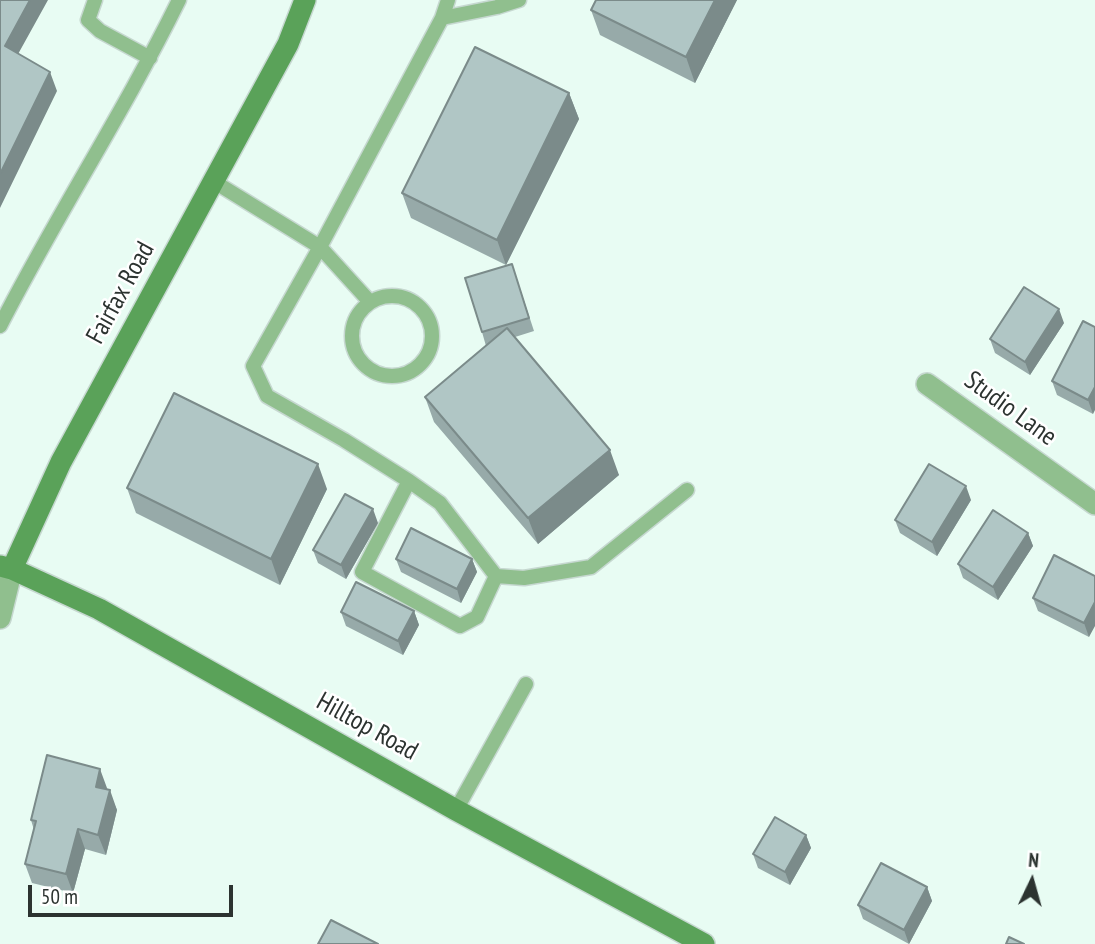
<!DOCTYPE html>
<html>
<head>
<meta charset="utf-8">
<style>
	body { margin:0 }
	#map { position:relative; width:1095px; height:944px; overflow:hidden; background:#e8fcf3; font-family:"PT Sans Narrow",sans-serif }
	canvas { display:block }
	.north { position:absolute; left:997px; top:846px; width:70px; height:70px; -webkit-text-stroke:5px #fff; paint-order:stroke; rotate:5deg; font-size:19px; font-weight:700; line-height:28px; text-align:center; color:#2c3330 }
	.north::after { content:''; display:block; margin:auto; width:24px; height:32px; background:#2c3330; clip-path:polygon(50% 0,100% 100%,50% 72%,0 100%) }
	.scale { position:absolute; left:28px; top:885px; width:205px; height:32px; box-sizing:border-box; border:4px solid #2c3330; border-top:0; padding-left:9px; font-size:21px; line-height:24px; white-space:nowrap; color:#2c3330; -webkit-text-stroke:5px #fff; paint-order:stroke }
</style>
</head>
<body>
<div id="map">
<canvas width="1095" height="944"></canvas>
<div class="north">N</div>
<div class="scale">50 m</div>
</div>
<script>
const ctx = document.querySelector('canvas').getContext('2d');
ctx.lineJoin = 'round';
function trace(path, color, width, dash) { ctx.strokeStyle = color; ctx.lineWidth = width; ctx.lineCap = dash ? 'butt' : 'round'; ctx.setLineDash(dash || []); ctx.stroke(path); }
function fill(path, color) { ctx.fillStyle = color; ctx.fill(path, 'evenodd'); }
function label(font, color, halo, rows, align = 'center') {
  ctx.font = font + ' "PT Sans Narrow",sans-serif'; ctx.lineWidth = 5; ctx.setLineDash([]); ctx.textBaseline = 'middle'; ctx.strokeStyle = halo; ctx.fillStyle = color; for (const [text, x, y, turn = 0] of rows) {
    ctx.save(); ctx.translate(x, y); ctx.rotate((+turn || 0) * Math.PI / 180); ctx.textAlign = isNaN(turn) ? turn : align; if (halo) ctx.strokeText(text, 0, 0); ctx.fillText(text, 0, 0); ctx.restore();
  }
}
const lane = new Path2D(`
	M95,0L88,20L100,31L150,58
	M442,18L497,7L519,0
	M213,181L320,247L442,18L448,0
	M352 336a40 40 0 1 1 80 0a40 40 0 1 1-80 0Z
	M370,302L320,247L253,366L267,396L344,440L409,481L440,503L496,576L524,578L591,567L687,490
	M0,326C56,216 124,112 179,0
	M409,481L362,572L460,626L477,617L496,576
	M456,810L526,684`);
const street = new Path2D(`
	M927,384L1095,504
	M0,618L12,569`);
const secondary = new Path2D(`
	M0,566L12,569L99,609L456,810L704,944
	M12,569L61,462L288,44L305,0`);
const wall = new Path2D(`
	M596,0H737L695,83L600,35L591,10Z
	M569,93L579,119L506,265L411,218L402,193Z
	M512,264L534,331L515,337L619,475L538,544L434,422L425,397L486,346L482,332Z
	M1064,323L1030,375L995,353L990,339Z
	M1095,327L1093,414L1057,395L1052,381Z
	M127,488L327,489L280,585L136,513Z
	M971,500L937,556L900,533L895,520Z
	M378,523L346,579L318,563L313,550Z
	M1028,533L1033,546L998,600L963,578L958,564Z
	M396,559H472L477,572L461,603L401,572Z
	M1095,576L1089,637L1038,611L1033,598Z
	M414,611L419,625L403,655L346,626L341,612Z
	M107,788L117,810L106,855L85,849L73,893L32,883L25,864L34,830L31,820Z
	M806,835L811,848L790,885L758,868L753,854Z
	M927,887L932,901L909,944L863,919L858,905Z`);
const shadedWall = new Path2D(`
	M30,0H48L12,65L5,46Z
	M715,0H737L695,83L686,57Z
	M50,72L57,91L0,208V174Z
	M569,93L579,119L506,265L497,240Z
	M1059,309L1064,323L1030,375L1025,362Z
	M1095,387V410L1093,414L1088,400Z
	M610,450L619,475L538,544L528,518Z
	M318,464L327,489L280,585L271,559Z
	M966,486L971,500L937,556L932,542Z
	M373,509L378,523L346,579L341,565Z
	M1028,533L1033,546L998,600L993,587Z
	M472,559L477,572L461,603L457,589Z
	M1095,602V626L1089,637L1084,623Z
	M414,611L419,625L403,655L398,641Z
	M100,769L107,788L103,806L96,787Z
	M110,790L117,810L106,855L98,835Z
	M78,829L85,849L73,893L66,874Z
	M806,835L811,848L790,885L785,872Z
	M927,887L932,901L909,944L904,930Z`);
const building = new Path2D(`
	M0,0H30L5,46L50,72L0,174Z
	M596,0H715L686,57L591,10Z
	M475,47L569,93L497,240L402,193Z
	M512,264L529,318L482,332L465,278Z
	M1024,287L1059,309L1025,362L990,339Z
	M1083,321L1095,327V387L1088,400L1052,381Z
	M507,328L610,450L528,518L425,397Z
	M174,393L318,464L271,559L127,488Z
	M929,464L966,486L932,542L895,520Z
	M345,494L373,509L341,565L313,550Z
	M993,510L1028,533L993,587L958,564Z
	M411,528L472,559L457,589L396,559Z
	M1054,555L1095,576V602L1084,623L1033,598Z
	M356,582L414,611L398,641L341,612Z
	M47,755L100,769L96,787L110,790L98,835L78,829L66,874L25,864L36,821L31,820Z
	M775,817L806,835L785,872L753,854Z
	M881,863L927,887L904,930L858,905Z
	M331,920L378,944H318Z
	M1009,937L1024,944H1006Z`);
const streetNames = [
	["Fairfax Road",121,293,-61],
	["Studio Lane",1010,409,36],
	["Hilltop Road",367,727,29]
];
trace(lane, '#c6d8d0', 17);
trace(street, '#c6d8d0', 24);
trace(secondary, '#c6d8d0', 24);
trace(lane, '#90bf8e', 14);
trace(street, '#90bf8e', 21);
trace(secondary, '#5aa259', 21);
fill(wall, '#97aaa9');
fill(shadedWall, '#7b8b8a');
fill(building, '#b0c6c5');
trace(building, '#7b8b8a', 2);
label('26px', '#2c3330', '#fff', streetNames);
</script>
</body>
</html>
